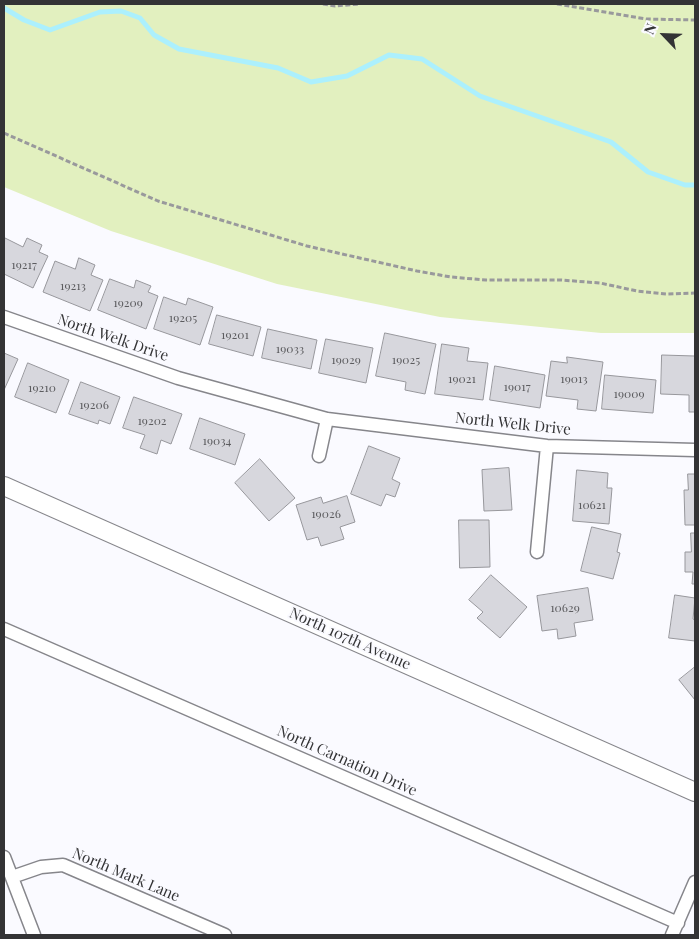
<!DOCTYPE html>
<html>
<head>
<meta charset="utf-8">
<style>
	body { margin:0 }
	#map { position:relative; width:699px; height:939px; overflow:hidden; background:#fafaff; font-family:"Playfair Display",serif }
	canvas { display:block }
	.frame { position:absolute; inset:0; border:5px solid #333335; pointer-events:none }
	.north { position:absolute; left:639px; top:10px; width:50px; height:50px; -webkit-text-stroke:4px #fafaff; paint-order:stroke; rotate:294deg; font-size:14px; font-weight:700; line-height:20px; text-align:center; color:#333335 }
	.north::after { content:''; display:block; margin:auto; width:18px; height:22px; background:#333335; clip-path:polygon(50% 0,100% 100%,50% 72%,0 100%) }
</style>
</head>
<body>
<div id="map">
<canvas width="699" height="939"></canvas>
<div class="frame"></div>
<div class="north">N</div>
</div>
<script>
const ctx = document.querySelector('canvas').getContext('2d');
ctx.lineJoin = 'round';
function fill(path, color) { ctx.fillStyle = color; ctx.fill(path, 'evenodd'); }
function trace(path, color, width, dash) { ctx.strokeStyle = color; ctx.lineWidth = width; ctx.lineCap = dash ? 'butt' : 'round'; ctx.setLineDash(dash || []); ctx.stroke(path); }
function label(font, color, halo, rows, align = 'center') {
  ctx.font = font + ' "Playfair Display",serif'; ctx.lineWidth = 4; ctx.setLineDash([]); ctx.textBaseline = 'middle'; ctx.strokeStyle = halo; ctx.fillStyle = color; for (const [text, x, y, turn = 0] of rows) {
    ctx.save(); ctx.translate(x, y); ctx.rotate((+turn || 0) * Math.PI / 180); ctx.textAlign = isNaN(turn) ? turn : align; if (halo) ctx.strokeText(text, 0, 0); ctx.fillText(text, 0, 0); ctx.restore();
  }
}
const green = new Path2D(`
	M4,4H695V333H601L440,317L277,284L111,231L4,187Z`);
const stream = new Path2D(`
	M4,8L24,20L50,30L100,12L121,11L140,18L154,35L179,49L278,68L311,82L347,76L389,55L422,59L480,96L611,142L648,172L685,185H695`);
const building = new Path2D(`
	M5,238L23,247L27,238L42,245L39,252L48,256L33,288L4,274Z
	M79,258L95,265L91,275L103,280L90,311L43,292L55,261L75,269Z
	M110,279L134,288L136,280L151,286L148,292L158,296L146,329L98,310Z
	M164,297L186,305L188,298L213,307L200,345L154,329Z
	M217,315L261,327L253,356L209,344Z
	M268,329L317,340L311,369L262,358Z
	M385,333L436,344L425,394L405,390L406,382L376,376Z
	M326,339L373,348L366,383L319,373Z
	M442,344L469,348L467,361L488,363L483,400L435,394Z
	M4,353L18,359L4,390Z
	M662,355L695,356V412H689V395L661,394Z
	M567,357L603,362L596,411L577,409L578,400L546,396L551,361L567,363Z
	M28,363L69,380L56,413L15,397Z
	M495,366L545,375L540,408L490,400Z
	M605,375L656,380L653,413L602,409Z
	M81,382L120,397L110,424L99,420L98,424L69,414Z
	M134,397L182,414L171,444L161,440L157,454L140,448L145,435L123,428Z
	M200,418L245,434L235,465L190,449Z
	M369,446L400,458L392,479L400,483L395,497L386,494L381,506L351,494Z
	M260,459L295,498L269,521L235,483Z
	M509,468L512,510L484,511L482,470Z
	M577,470L608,473L607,488H612L609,524L573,521Z
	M688,474H695V525H685L684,490H688Z
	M347,496L355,522L340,527L344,539L321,546L318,537L307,540L296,505L321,497L323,503Z
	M459,520H489L490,567L460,568Z
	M592,527L621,534L617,552L620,553L613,579L581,571Z
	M691,533H695V584H692L693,572H685V552H691Z
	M491,575L527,607L500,638L477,618L483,612L469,600Z
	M588,588L593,620L574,623L576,636L558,639L557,629L542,631L537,596Z
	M675,595L695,598L693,619L695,620V641L669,638Z
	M695,667V700L679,680Z`);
const path = new Path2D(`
	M323,4L335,6L360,4
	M557,4L646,19L695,20
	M4,133L158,201L307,246L417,271L451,277L486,280H561L600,283L637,291L666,294L695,293`);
const minor = new Path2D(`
	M4,317L178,378L327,419L547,446L695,450
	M319,456L327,419
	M537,552L547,446
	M4,629L678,923
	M4,857L34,935
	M12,877L41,867L63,865L225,935
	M672,935L695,882`);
const secondary = new Path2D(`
	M4,486L695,792`);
const numberNames = [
	["19217",24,265],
	["19213",73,286],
	["19209",128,303],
	["19205",183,318],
	["19201",235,335],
	["19033",290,349],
	["19029",346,360],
	["19025",406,360],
	["19021",462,379],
	["19013",574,379],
	["19017",517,387],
	["19210",42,388],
	["19009",629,394],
	["19206",94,405],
	["19202",152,421],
	["19034",217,441],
	["10621",592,505],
	["19026",326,514],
	["10629",565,608]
];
const streetNames = [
	["North Welk Drive",113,338,19],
	["North Welk Drive",513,424,6],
	["North 107th Avenue",350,639,24],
	["North Carnation Drive",347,761,24],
	["North Mark Lane",126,875,23]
];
fill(green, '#e2f0bf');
trace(stream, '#acf0fd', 5);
fill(building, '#d7d7dd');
trace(building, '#97979c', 1);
trace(minor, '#86868b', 15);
trace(secondary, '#86868b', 20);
trace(path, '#99999c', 3, [5, 2.5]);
trace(minor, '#fff', 12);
trace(secondary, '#fff', 18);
label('12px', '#5c5c5f', null, numberNames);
label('15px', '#333335', '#fafaff', streetNames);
</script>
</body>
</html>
